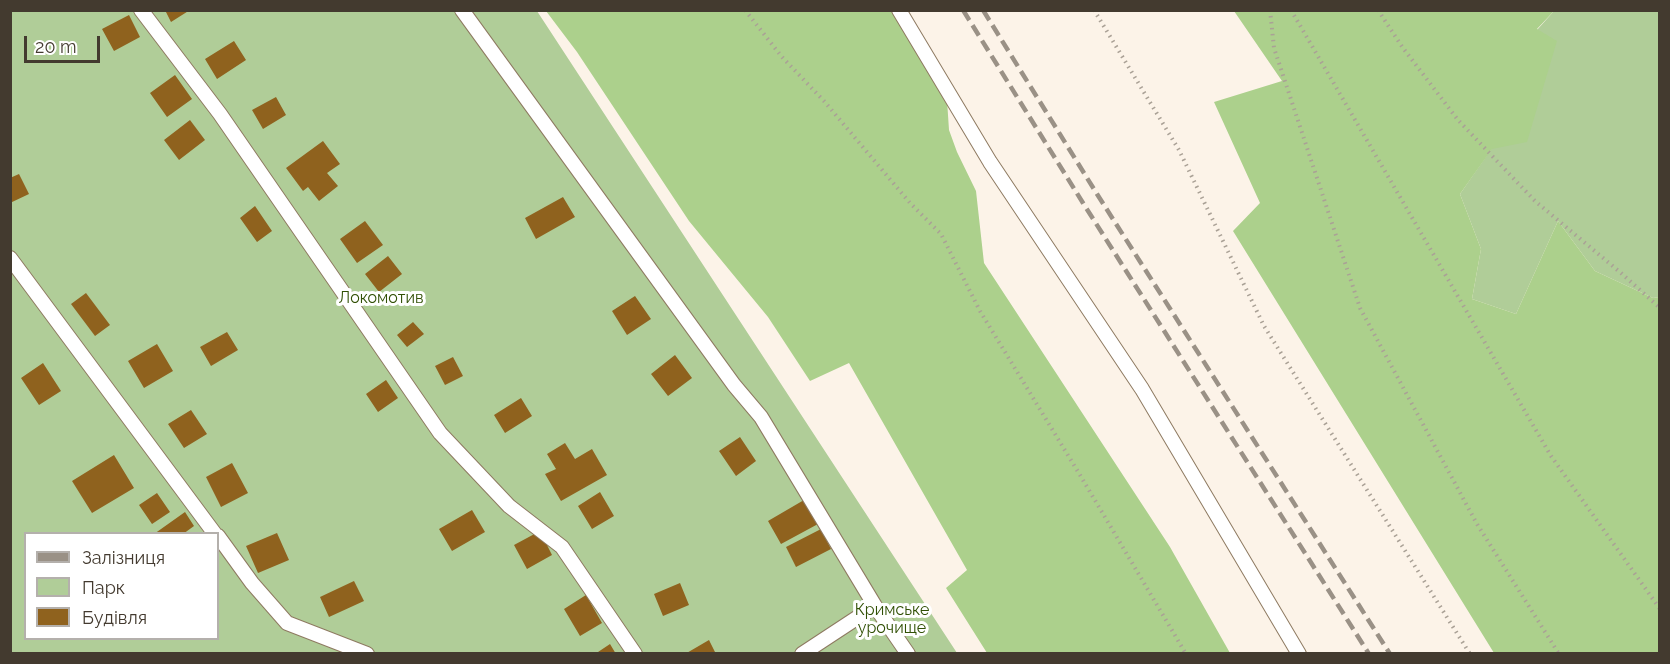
<!DOCTYPE html>
<html>
<head>
<meta charset="utf-8">
<style>
	body { margin:0 }
	#map { position:relative; width:1670px; height:664px; overflow:hidden; background:#fcf3e8; font-family:Raleway,sans-serif }
	canvas { display:block }
	.frame { position:absolute; inset:0; border:12px solid #433a2f; pointer-events:none }
	.legend { position:absolute; left:24px; top:532px; width:195px; height:108px; box-sizing:border-box; background:#fff; border:2px solid #b4b0ac; margin:0; padding:8px 10px; list-style:none; font-size:18px; color:#433a2f }
	.legend li { display:flex; align-items:center; gap:12px; height:30px }
	.legend b { width:30px; border:2px solid #b4b0ac }
	.scale { position:absolute; left:24px; top:36px; width:76px; height:27px; box-sizing:border-box; border:3px solid #433a2f; border-top:0; padding-left:8px; font-size:18px; line-height:21px; white-space:nowrap; color:#433a2f; -webkit-text-stroke:4px #fff; paint-order:stroke }
</style>
</head>
<body>
<div id="map">
<canvas width="1670" height="664"></canvas>
<div class="frame"></div>
<ul class="legend">
<li><b style="height:8px;background:#9a9186"></b>Залізниця</li>
<li><b style="height:16px;background:#b0cd98"></b>Парк</li>
<li><b style="height:16px;background:#8f621e"></b>Будівля</li>
</ul>
<div class="scale">20 m</div>
</div>
<script>
const c = document.querySelector('canvas').getContext('2d');
c.lineJoin = 'round';
function fillPath(path, color) {
  c.fillStyle = color;
  c.fill(path, 'evenodd');
}
function shape(rows) {
  const path = new Path2D();
  for (const r of rows) {
    path.moveTo(r[0], r[1]);
    for (let i = 2; i < r.length; i += 2) path.lineTo(r[i], r[i + 1]);
  }
  return path;
}
function trace(path, color, width, dash) {
  c.strokeStyle = color;
  c.lineWidth = width;
  c.lineCap = dash ? 'butt' : 'round';
  c.setLineDash(dash || []);
  c.stroke(path);
}
function drawText(font, color, halo, rows, align = 'center') {
  c.font = font + ' Raleway,sans-serif';
  c.lineWidth = 6;
  c.setLineDash([]);
  c.textBaseline = 'middle';
  c.strokeStyle = halo;
  c.fillStyle = color;
  for (const [text, x, y, turn = 0] of rows) {
    c.save();
    c.translate(x, y);
    c.rotate((+turn || 0) * Math.PI / 180);
    c.textAlign = isNaN(turn) ? turn : align;
    if (halo) c.strokeText(text, 0, 0);
    c.fillText(text, 0, 0);
    c.restore();
  }
}
fillPath(shape([
	[10,11,537,11,957,653,11,653],
	[26,534,218,534,218,638,26,638],
	[1554,11,1659,11,1659,297,1653,298,1595,271,1558,221,1516,314,1472,299,1481,249,1460,194,1492,148,1537,30]
]), '#b0cd98');
fillPath(shape([
	[546,11,891,11,947,100,949,130,957,152,976,191,984,263,1170,547,1230,653,987,653,946,588,967,570,849,363,810,381,768,317,689,221,577,52],
	[1234,11,1554,11,1537,29,1557,41,1527,142,1492,149,1460,194,1481,249,1472,299,1516,314,1558,221,1595,271,1653,298,1659,297,1659,653,1494,653,1233,231,1260,203,1214,102,1282,81]
]), '#acd08c');
fillPath(shape([
	[165,10,190,10,171,22],
	[129,15,140,37,114,51,102,29],
	[234,41,246,60,217,79,205,59],
	[175,75,192,99,167,117,150,93],
	[276,97,286,115,263,129,252,110],
	[190,120,205,140,179,160,164,140],
	[323,141,340,164,327,173,338,186,319,201,308,187,303,191,286,168],
	[19,174,29,194,10,203,10,178],
	[563,197,575,217,536,239,525,218],
	[255,206,272,231,257,242,240,218],
	[365,221,383,245,357,263,340,239],
	[388,256,402,274,379,292,365,274],
	[86,293,110,325,95,336,71,304],
	[635,296,651,319,627,335,612,311],
	[413,322,424,334,407,347,397,335],
	[227,332,238,350,211,366,200,347],
	[157,344,173,371,144,388,128,361],
	[675,355,692,378,668,396,651,374],
	[453,357,463,376,445,385,435,366],
	[43,363,61,391,39,405,21,378],
	[386,380,398,398,378,412,366,394],
	[521,398,532,416,505,433,494,415],
	[191,410,207,434,184,448,168,424],
	[740,437,756,461,736,476,719,451],
	[565,443,575,459,592,449,607,475,561,501,545,474,556,469,547,454],
	[114,455,134,488,92,513,72,481],
	[232,463,248,493,221,507,206,477],
	[600,492,614,516,592,529,578,506],
	[157,493,170,512,152,524,139,505],
	[804,500,818,524,781,544,768,521],
	[472,510,485,532,452,551,439,529],
	[185,512,194,526,183,534,154,534],
	[821,529,831,549,796,567,786,547],
	[540,531,552,555,527,569,514,545],
	[277,533,289,560,258,573,246,546],
	[354,581,364,601,329,617,320,597],
	[680,583,689,605,663,616,654,594],
	[586,595,602,623,580,636,564,609],
	[709,640,716,654,685,654],
	[610,644,616,654,595,654]
]), '#8f621e');
const service = shape([
	[141,10,220,114,440,433,509,506,562,547,635,654],
	[462,10,734,385,761,417,875,606,908,654],
	[899,10,990,162,1142,389,1299,654],
	[10,258,215,534],
	[218,536,252,583,287,623,367,654],
	[802,654,875,606]
]);
trace(service, '#8e7a61', 16);
trace(shape([
	[745,10,782,57,824,101,910,203,941,234,980,311,1080,475,1186,654],
	[1094,10,1179,150,1264,326,1470,654],
	[1270,10,1274,48,1360,308,1477,524,1559,654],
	[1291,10,1551,456,1660,609],
	[1378,10,1403,48,1458,120,1535,201,1621,273,1660,308]
]), '#aaa196', 4, [1.5, 4.5]);
trace(service, '#fff', 14);
trace(shape([
	[963,10,1083,203,1369,654],
	[983,10,1097,194,1390,654]
]), '#9a9186', 4.5, [12, 6]);
drawText('16px', '#315005', '#fff', [
	["Локомотив",381,298],
	["Кримське",892,610],
	["урочище",892,628]
]);
</script>
</body>
</html>
